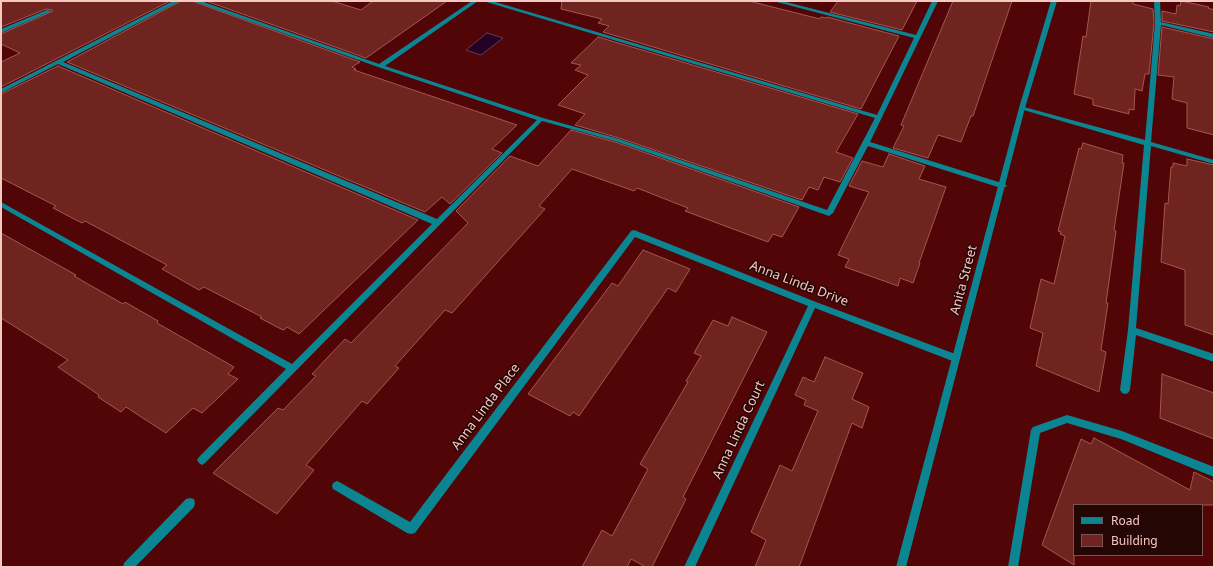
<!DOCTYPE html>
<html>
<head>
<meta charset="utf-8">
<style>
	body { margin:0 }
	#map { position:relative; width:1215px; height:568px; overflow:hidden; background:#510507; font-family:"Noto Sans",sans-serif }
	canvas { display:block }
	.frame { position:absolute; inset:0; border:2px solid #f6c8c2; pointer-events:none }
	.legend { position:absolute; left:1073px; top:504px; width:130px; height:52px; box-sizing:border-box; background:#240605; border:1px solid #785451; margin:0; padding:5px 7px; list-style:none; font-size:12px; color:#f6c8c2 }
	.legend li { display:flex; align-items:center; gap:8px; height:20px }
	.legend b { width:20px; border:1px solid #785451 }
</style>
</head>
<body>
<div id="map">
<canvas width="1215" height="568"></canvas>
<div class="frame"></div>
<ul class="legend">
<li><b style="height:5px;background:#0c8592"></b>Road</li>
<li><b style="height:11px;background:#6f2420"></b>Building</li>
</ul>
</div>
<script>
const c = document.querySelector('canvas').getContext('2d');
c.lineJoin = 'round';
function fillPath(path, color) {
  c.fillStyle = color;
  c.fill(path, 'evenodd');
}
function shape(rows) {
  const path = new Path2D();
  for (const r of rows) {
    path.moveTo(r[0], r[1]);
    for (let i = 2; i < r.length; i += 2) path.lineTo(r[i], r[i + 1]);
  }
  return path;
}
function trace(path, color, width, dash) {
  c.strokeStyle = color;
  c.lineWidth = width;
  c.lineCap = dash ? 'butt' : 'round';
  c.setLineDash(dash || []);
  c.stroke(path);
}
function drawText(font, color, halo, rows, align = 'center') {
  c.font = font + ' "Noto Sans",sans-serif';
  c.lineWidth = 3;
  c.setLineDash([]);
  c.textBaseline = 'middle';
  c.strokeStyle = halo;
  c.fillStyle = color;
  for (const [text, x, y, turn = 0] of rows) {
    c.save();
    c.translate(x, y);
    c.rotate((+turn || 0) * Math.PI / 180);
    c.textAlign = isNaN(turn) ? turn : align;
    if (halo) c.strokeText(text, 0, 0);
    c.fillText(text, 0, 0);
    c.restore();
  }
}
const water = shape([
	[487,33,503,38,481,55,466,50,487,33]
]);
fillPath(water, '#230025');
trace(water, '#623c54', 1);
const building = shape([
	[1,1,170,1,1,87,1,62,20,53,1,44,1,34,53,11,52,10,46,9,1,27,1,1],
	[181,1,192,1,360,62,352,67,356,69,354,70,517,125,492,149,502,153,450,204,442,197,425,212,67,62,181,1],
	[206,1,332,1,361,10,373,1,447,1,366,58,206,1],
	[562,1,749,1,820,19,821,17,826,18,827,17,899,36,861,109,603,32,609,26,598,23,602,19,561,9,562,1],
	[838,1,917,1,902,30,830,12,838,1],
	[953,1,1012,1,973,116,971,116,961,142,938,135,928,158,893,148,904,126,901,125,953,1],
	[1091,1,1133,1,1133,4,1153,9,1154,23,1149,74,1145,74,1142,91,1135,89,1134,110,1129,109,1129,114,1093,105,1093,99,1074,94,1083,36,1086,37,1091,1],
	[1181,1,1209,7,1208,8,1214,10,1214,32,1162,21,1162,11,1176,14,1177,5,1180,6,1181,1],
	[1162,27,1214,39,1214,135,1187,128,1187,103,1172,99,1174,77,1158,75,1162,27],
	[598,37,858,114,836,152,853,158,840,182,824,177,818,190,809,187,802,200,619,138,575,125,585,114,558,105,588,75,575,70,581,65,571,63,598,37],
	[58,66,418,220,299,334,287,327,284,330,281,329,260,318,262,317,204,287,199,290,162,269,167,265,85,221,82,223,53,208,56,206,1,178,1,94,58,66],
	[571,130,615,142,799,207,782,237,773,234,768,242,685,211,688,208,637,188,634,191,572,169,539,206,545,209,511,247,452,313,445,310,395,366,399,368,367,404,362,401,306,465,314,470,277,514,213,473,278,408,283,410,316,376,312,374,345,339,351,343,468,223,456,211,510,156,538,166,571,130],
	[1083,143,1123,155,1122,163,1124,163,1114,230,1116,231,1106,303,1108,303,1101,350,1106,352,1099,392,1036,366,1043,333,1030,328,1041,279,1054,284,1065,236,1060,234,1061,232,1058,231,1079,148,1081,149,1083,143],
	[889,154,925,166,919,179,946,187,919,263,920,263,913,283,900,278,898,286,845,267,849,259,838,255,869,192,849,186,862,161,883,167,889,154],
	[1187,159,1214,165,1214,335,1185,325,1185,270,1161,262,1165,203,1168,204,1171,167,1173,167,1173,163,1187,166,1187,159],
	[1,233,76,275,74,276,123,304,125,302,158,321,157,323,234,367,228,374,238,379,202,413,193,408,166,433,126,407,121,412,98,397,99,395,58,367,68,360,1,318,1,233],
	[643,250,690,269,676,292,668,288,579,416,573,412,570,416,528,394,612,283,618,286,643,250],
	[732,317,767,332,683,497,686,499,652,567,646,567,631,559,627,567,582,567,602,530,612,536,648,469,640,464,688,382,686,381,701,356,694,353,713,320,728,326,732,317],
	[825,357,863,373,852,399,869,407,862,428,852,423,799,567,755,567,766,540,751,532,780,465,792,471,818,411,804,405,806,400,795,395,803,377,814,382,825,357],
	[1162,374,1214,393,1214,439,1160,418,1162,374],
	[1094,438,1190,490,1194,472,1214,482,1214,505,1074,505,1074,565,1042,545,1081,439,1091,444,1094,438]
]);
fillPath(building, '#6f2420');
trace(building, '#a6564f', 1);
fillPath(shape([
	[173,1,180,1,63,62,437,219,537,120,378,67,193,1,201,1,379,64,472,1,478,1,385,66,543,118,619,139,827,210,875,118,483,1,492,1,877,115,914,38,773,1,782,1,916,35,932,1,938,1,870,142,1005,184,1007,186,1003,188,1001,188,868,146,833,213,829,216,615,141,542,121,205,463,202,465,199,463,197,460,199,457,286,369,1,207,1,202,292,364,432,224,58,64,1,93,1,89,173,1],
	[1154,1,1160,1,1161,22,1214,34,1214,38,1161,25,1151,142,1214,160,1214,164,1151,146,1136,328,1214,354,1214,362,1136,335,1130,390,1128,393,1125,394,1122,393,1120,390,1128,330,1144,145,1020,109,1019,108,1022,106,1024,107,1145,140,1155,23,1154,1],
	[47,10,52,11,1,33,1,29,47,10],
	[1067,415,1122,431,1214,467,1214,477,1121,439,1067,423,1040,433,1018,567,1008,567,1031,430,1033,427,1067,415],
	[190,498,194,499,195,503,194,507,135,567,123,567,124,563,186,499,190,498]
]), '#0c8592');
fillPath(shape([
	[634,230,816,302,958,355,959,358,958,361,955,362,815,308,695,567,684,567,808,306,635,237,415,533,411,534,407,533,333,489,332,486,333,483,337,481,341,483,410,522,631,231,634,230]
]), '#0c8592');
fillPath(shape([
	[1051,1,1057,1,1025,108,906,567,896,567,1019,108,1051,1]
]), '#0c8592');
drawText('13px', '#f6c8c2', '#240605', [
	["Anita Street",964,280,-75],
	["Anna Linda Drive",799,284,21],
	["Anna Linda Place",486,407,-53],
	["Anna Linda Court",739,430,-65]
]);
</script>
</body>
</html>
